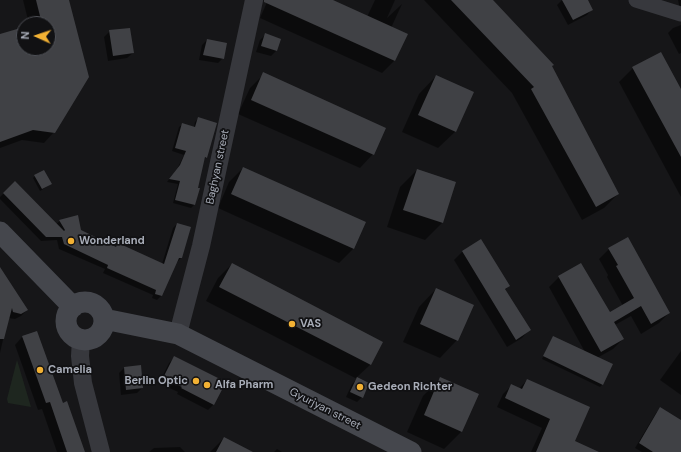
<!DOCTYPE html>
<html>
<head>
<meta charset="utf-8">
<style>
	body { margin:0 }
	#map { position:relative; width:681px; height:452px; overflow:hidden; background:#161618; font-family:"DM Sans",sans-serif }
	canvas { display:block }
	.north { position:absolute; left:16px; top:16px; width:40px; height:40px; box-sizing:border-box; background:#111113; border:1px solid #4d4f55; border-radius:50%; rotate:273deg; font-size:11px; font-weight:700; line-height:16px; text-align:center; color:#a8adb8 }
	.north::after { content:''; display:block; margin:auto; width:14px; height:18px; background:#f2b134; clip-path:polygon(50% 0,100% 100%,50% 72%,0 100%) }
</style>
</head>
<body>
<div id="map">
<canvas width="681" height="452"></canvas>
<div class="north">N</div>
</div>
<script>
const c = document.querySelector('canvas').getContext('2d');
c.lineJoin = 'round';
function fillPath(path, color) {
  c.fillStyle = color;
  c.fill(path, 'evenodd');
}
function shape(rows) {
  const path = new Path2D();
  for (const r of rows) {
    if (r.length === 3) {
      path.moveTo(r[0] + r[2], r[1]);
      path.arc(r[0], r[1], r[2], 0, 2 * Math.PI);
      continue;
    }
    path.moveTo(r[0], r[1]);
    for (let i = 2; i < r.length; i += 2) path.lineTo(r[i], r[i + 1]);
  }
  return path;
}
function trace(path, color, width, dash) {
  c.strokeStyle = color;
  c.lineWidth = width;
  c.lineCap = dash ? 'butt' : 'round';
  c.setLineDash(dash || []);
  c.stroke(path);
}
function drawText(font, color, halo, rows, align = 'center') {
  c.font = font + ' "DM Sans",sans-serif';
  c.lineWidth = 3.5;
  c.setLineDash([]);
  c.textBaseline = 'middle';
  c.strokeStyle = halo;
  c.fillStyle = color;
  for (const [text, x, y, turn = 0] of rows) {
    c.save();
    c.translate(x, y);
    c.rotate((+turn || 0) * Math.PI / 180);
    c.textAlign = isNaN(turn) ? turn : align;
    if (halo) c.strokeText(text, 0, 0);
    c.fillText(text, 0, 0);
    c.restore();
  }
}
fillPath(shape([
	[17,360,31,407,8,403,7,399]
]), '#1e261f');
fillPath(shape([
	[23,0,68,0,54,132,44,143,22,140,0,148,0,39,24,28,24,48,48,48,48,24,29,24],
	[268,0,330,0,367,17,375,0,395,0,387,18,402,4,391,28,395,60,382,73,260,18],
	[424,0,492,0,551,66,618,194,604,208,582,220,512,93],
	[562,0,587,0,592,9,587,15,568,25,557,5],
	[678,0,681,0,681,14],
	[681,25,681,53,679,54,668,33,673,28],
	[110,31,133,53,127,58,108,61,104,37],
	[265,35,280,39,276,51,271,56,256,52,260,40],
	[207,40,223,58,218,63,199,60,202,45],
	[633,68,681,91,681,197,619,82],
	[264,74,373,154,360,168,238,114,250,88],
	[436,76,456,131,438,148,402,132,419,94],
	[199,118,206,157,203,161,194,205,191,208,173,203,178,184,167,182,177,169,184,155,172,151,179,127,183,124,194,127,195,122],
	[243,168,365,223,353,249,339,263,218,208,229,182],
	[417,170,442,223,425,240,387,227,400,187],
	[35,176,51,184,40,191,33,178],
	[15,182,56,224,60,221,115,248,118,244,162,264,173,228,177,224,181,258,176,263,161,296,157,300,152,298,153,295,103,273,105,269,59,249,57,240,41,241,0,199,0,197],
	[481,240,509,286,505,290,529,330,522,338,507,347,454,260,462,252],
	[609,249,669,313,659,323,641,334,631,316,615,325,623,339,613,349,597,358,602,385,600,387,542,359,553,337,585,352,549,287,559,277,609,313,623,306,607,277,608,275,599,259],
	[232,264,381,342,370,365,356,378,368,384,362,397,357,402,346,397,352,384,357,379,206,301,218,278],
	[0,269,27,310,21,316,15,319,8,318,0,353],
	[436,289,457,340,440,358,403,342,419,307],
	[22,337,62,404,84,452,57,452,42,409,38,410,15,345],
	[681,351,681,395,660,380],
	[174,358,214,404,208,410,177,394,178,392,159,383,169,363],
	[124,368,142,388,137,393,121,395,119,373],
	[441,378,461,432,444,449,407,432,423,396],
	[527,380,573,442,580,452,531,452,542,428,497,407,503,394,512,385,519,389],
	[660,409,681,421,681,452,642,452,635,448,656,413],
	[224,438,251,452,210,452],
	[180,447,185,452,149,452,154,448],
	[277,449,282,452,274,452]
]), '#0007');
fillPath(shape([
	[36,0,69,0,89,77,55,133,33,130,0,142,0,34,24,27,24,48,48,48,48,24,42,24],
	[264,0,333,0,408,34,395,61,264,2],
	[451,0,493,0,554,65,552,66,619,194,596,207,531,89,534,87],
	[562,0,588,0,593,10,573,20],
	[130,28,134,53,113,56,109,30],
	[265,33,281,39,277,51,261,46],
	[207,39,227,43,224,59,203,55],
	[661,52,681,89,681,157,632,67],
	[263,72,386,128,374,155,251,100],
	[436,75,474,92,456,132,418,115],
	[198,117,217,123,207,158,205,157,198,188,200,188,195,205,175,200,180,181,169,179,180,165,186,151,175,148,182,123,195,127],
	[243,167,366,222,354,249,231,194],
	[417,169,456,182,443,223,403,210],
	[44,170,52,184,42,189,34,175],
	[15,181,64,231,65,230,59,220,78,215,81,230,116,247,118,243,164,264,177,223,191,227,182,258,179,258,162,296,155,294,156,290,107,268,108,265,64,244,62,237,46,237,3,193],
	[628,237,670,313,651,324,641,306,614,322,624,339,601,352,558,276,581,263,610,312,634,298,616,266,618,265,608,248],
	[481,239,510,286,505,289,531,330,516,340,462,251],
	[232,263,383,342,371,365,219,287],
	[0,267,28,310,21,314,13,312,12,308,4,339,0,339],
	[436,288,474,305,458,341,420,324],
	[37,331,63,403,67,401,85,452,67,452,50,402,46,403,22,336],
	[553,336,613,364,603,385,543,356],
	[174,356,226,382,214,405,181,388,182,387,163,378],
	[141,365,143,388,126,390,124,367],
	[357,377,369,383,363,398,350,392],
	[440,377,479,394,462,432,424,415],
	[527,379,590,407,575,441,599,452,536,452,550,419,505,398,511,384,522,389],
	[660,407,681,420,681,452,653,452,639,443],
	[224,437,253,452,216,452]
]), '#404145');
trace(shape([
	[636,0,681,14]
]), '#37383d', 15);
trace(shape([
	[178,334,201,246,254,0],
	[81,339,80,356,83,383,101,452]
]), '#37383d', 18);
trace(shape([
	[0,232,73,307],
	[85,321,19],
	[104,319,178,334,411,452]
]), '#45474d', 21);
for (const [x, y, r, color] of [
	[71,241,4,"#f2b134"],
	[292,324,4,"#f2b134"],
	[40,370,4,"#f2b134"],
	[196,381,4,"#f2b134"],
	[207,385,4,"#f2b134"],
	[360,387,4,"#f2b134"]
]) {
  const dot = new Path2D();
  dot.arc(x, y, r, 0, 2 * Math.PI);
  c.fillStyle = color;
  c.fill(dot);
  trace(dot, '#111113', 1.5);
}
drawText('11px', '#a8adb8', '#111113', [
	["Baghyan street",218,167,-78],
	["Gyurjyan street",325,409,27]
]);
drawText('bold 11px', '#a8adb8', '#111113', [
	["Wonderland",79,241],
	["VAS",300,324],
	["Camelia",48,370],
	["Berlin Optic",188,381,"right"],
	["Alfa Pharm",215,385],
	["Gedeon Richter",368,387]
], 'left');
</script>
</body>
</html>
